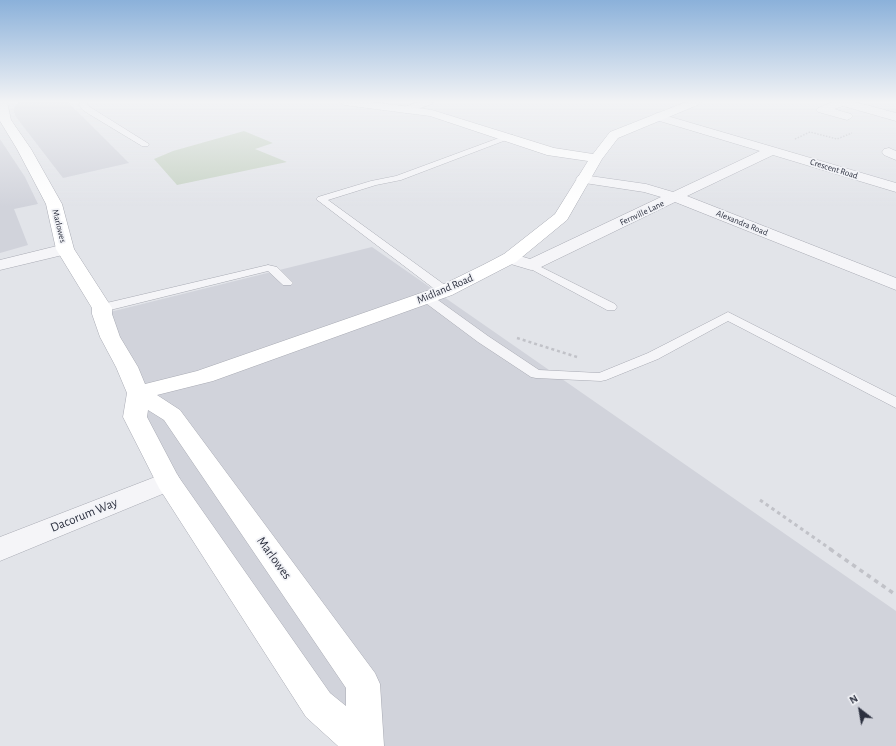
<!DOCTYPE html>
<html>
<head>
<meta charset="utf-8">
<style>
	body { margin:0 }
	#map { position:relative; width:896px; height:746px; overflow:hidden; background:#e2e4e9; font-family:"Alegreya Sans",sans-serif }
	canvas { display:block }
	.north { position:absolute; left:840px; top:690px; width:40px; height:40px; -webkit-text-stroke:3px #f2f3f7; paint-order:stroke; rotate:329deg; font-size:11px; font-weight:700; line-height:16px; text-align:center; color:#2c303f }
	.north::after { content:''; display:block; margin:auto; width:14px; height:18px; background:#2c303f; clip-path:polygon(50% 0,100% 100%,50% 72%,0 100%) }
</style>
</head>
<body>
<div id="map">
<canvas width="896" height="746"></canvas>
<div class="north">N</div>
</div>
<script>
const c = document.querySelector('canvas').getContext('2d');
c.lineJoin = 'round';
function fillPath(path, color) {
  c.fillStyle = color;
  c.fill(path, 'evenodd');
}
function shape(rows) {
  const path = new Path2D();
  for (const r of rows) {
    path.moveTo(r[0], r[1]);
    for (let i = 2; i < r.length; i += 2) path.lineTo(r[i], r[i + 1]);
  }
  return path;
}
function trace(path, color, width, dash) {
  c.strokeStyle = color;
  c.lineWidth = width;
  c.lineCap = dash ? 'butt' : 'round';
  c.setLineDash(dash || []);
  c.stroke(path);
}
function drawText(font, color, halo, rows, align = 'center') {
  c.font = font + ' "Alegreya Sans",sans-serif';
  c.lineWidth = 3.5;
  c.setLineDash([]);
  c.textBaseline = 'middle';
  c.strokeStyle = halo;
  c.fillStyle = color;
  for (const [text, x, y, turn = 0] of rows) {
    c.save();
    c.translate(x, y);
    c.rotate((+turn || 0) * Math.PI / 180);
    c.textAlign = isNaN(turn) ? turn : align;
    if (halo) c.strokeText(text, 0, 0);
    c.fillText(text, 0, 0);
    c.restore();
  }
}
fillPath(shape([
	[18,102,68,102,129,163,63,178,16,117,13,110],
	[0,139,25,177,38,204,14,209,28,245,0,253],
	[372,247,896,611,896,746,366,746,180,502,102,314]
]), '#d1d3db');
fillPath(shape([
	[244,131,273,143,255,149,287,162,177,185,154,159,173,151]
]), '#c6d2c4');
const lane = shape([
	[80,102,87,102,87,105,90,107,149,144,148,146,142,146,84,111,79,105,80,102],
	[507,135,513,135,514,137,401,180,376,185,328,200,449,288,451,291,449,294,441,294,316,199,318,197,371,181,396,176,507,135],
	[531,262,615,304,617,307,615,310,607,310,527,267,525,265,527,263,531,262],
	[268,265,277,267,293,283,291,285,283,285,268,271,102,312,98,311,96,308,98,305,268,265],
	[427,294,431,295,488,336,539,370,599,373,648,353,728,312,896,397,896,408,728,321,658,359,606,380,601,381,536,378,531,377,478,342,423,301,421,298,423,295,427,294]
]);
const street = shape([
	[417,102,433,102,432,104,406,113,402,112,400,110,402,108,417,102],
	[832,102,855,102,896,113,896,121,843,106,834,109,851,114,853,116,851,118,847,120,822,113,818,112,816,110,818,108,832,102],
	[657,113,896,183,896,192,773,155,687,196,896,278,896,290,675,202,537,269,531,270,504,262,501,258,504,254,510,253,530,259,661,197,644,192,578,182,576,179,578,176,583,175,646,184,673,192,760,151,653,119,651,117,653,115,657,113],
	[889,148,896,151,896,160,884,155,882,152,884,149,889,148],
	[65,244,71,245,74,249,71,253,0,270,0,260,65,244],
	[168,472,177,474,181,481,177,488,0,561,0,537,168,472]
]);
const secondary = shape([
	[0,102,7,102,11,120,31,149,62,204,74,249,112,308,112,314,120,337,138,367,145,384,197,371,438,287,483,265,504,254,555,214,588,161,547,155,430,116,344,105,339,102,373,102,432,110,554,148,593,154,610,132,686,102,701,102,700,104,618,138,602,159,567,220,516,262,452,295,213,381,157,395,180,410,375,673,380,684,384,746,338,746,306,717,159,488,123,417,127,393,116,367,100,337,92,314,92,308,56,249,46,204,17,149,0,121,0,102],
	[148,410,164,420,346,688,346,706,330,693,178,476,147,417,148,410]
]);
trace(lane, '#a8aab3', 1);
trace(street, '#a8aab3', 1);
trace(secondary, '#a8aab3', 1);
trace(shape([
	[795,139,810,132,837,139,852,133]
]), '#c1c2c8', 1.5, [1.5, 1.5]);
trace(shape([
	[517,338,577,357]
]), '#c1c2c8', 2.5, [3, 3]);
trace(shape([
	[760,500,832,550]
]), '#c1c2c8', 3, [3.5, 3.5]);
trace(shape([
	[830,549,896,595]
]), '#c1c2c8', 3.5, [4.5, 4.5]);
fillPath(lane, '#f5f5f8');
fillPath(street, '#f5f5f8');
fillPath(secondary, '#fff');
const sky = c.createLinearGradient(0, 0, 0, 207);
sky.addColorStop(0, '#8bb1da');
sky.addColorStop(0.49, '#f2f3f5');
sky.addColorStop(1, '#f2f3f500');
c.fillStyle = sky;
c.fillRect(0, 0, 896, 207);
drawText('9px', '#2c303f', '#f2f3f7', [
	["Crescent Road",834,169,17],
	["Fernville Lane",642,213,-25],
	["Alexandra Road",742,223,22],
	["Marlowes",59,226,76]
]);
drawText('11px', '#2c303f', '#f2f3f7', [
	["Midland Road",445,289,-23]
]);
drawText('13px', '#2c303f', '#f2f3f7', [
	["Dacorum Way",84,515,-22],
	["Marlowes",274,558,54]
]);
</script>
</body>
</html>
